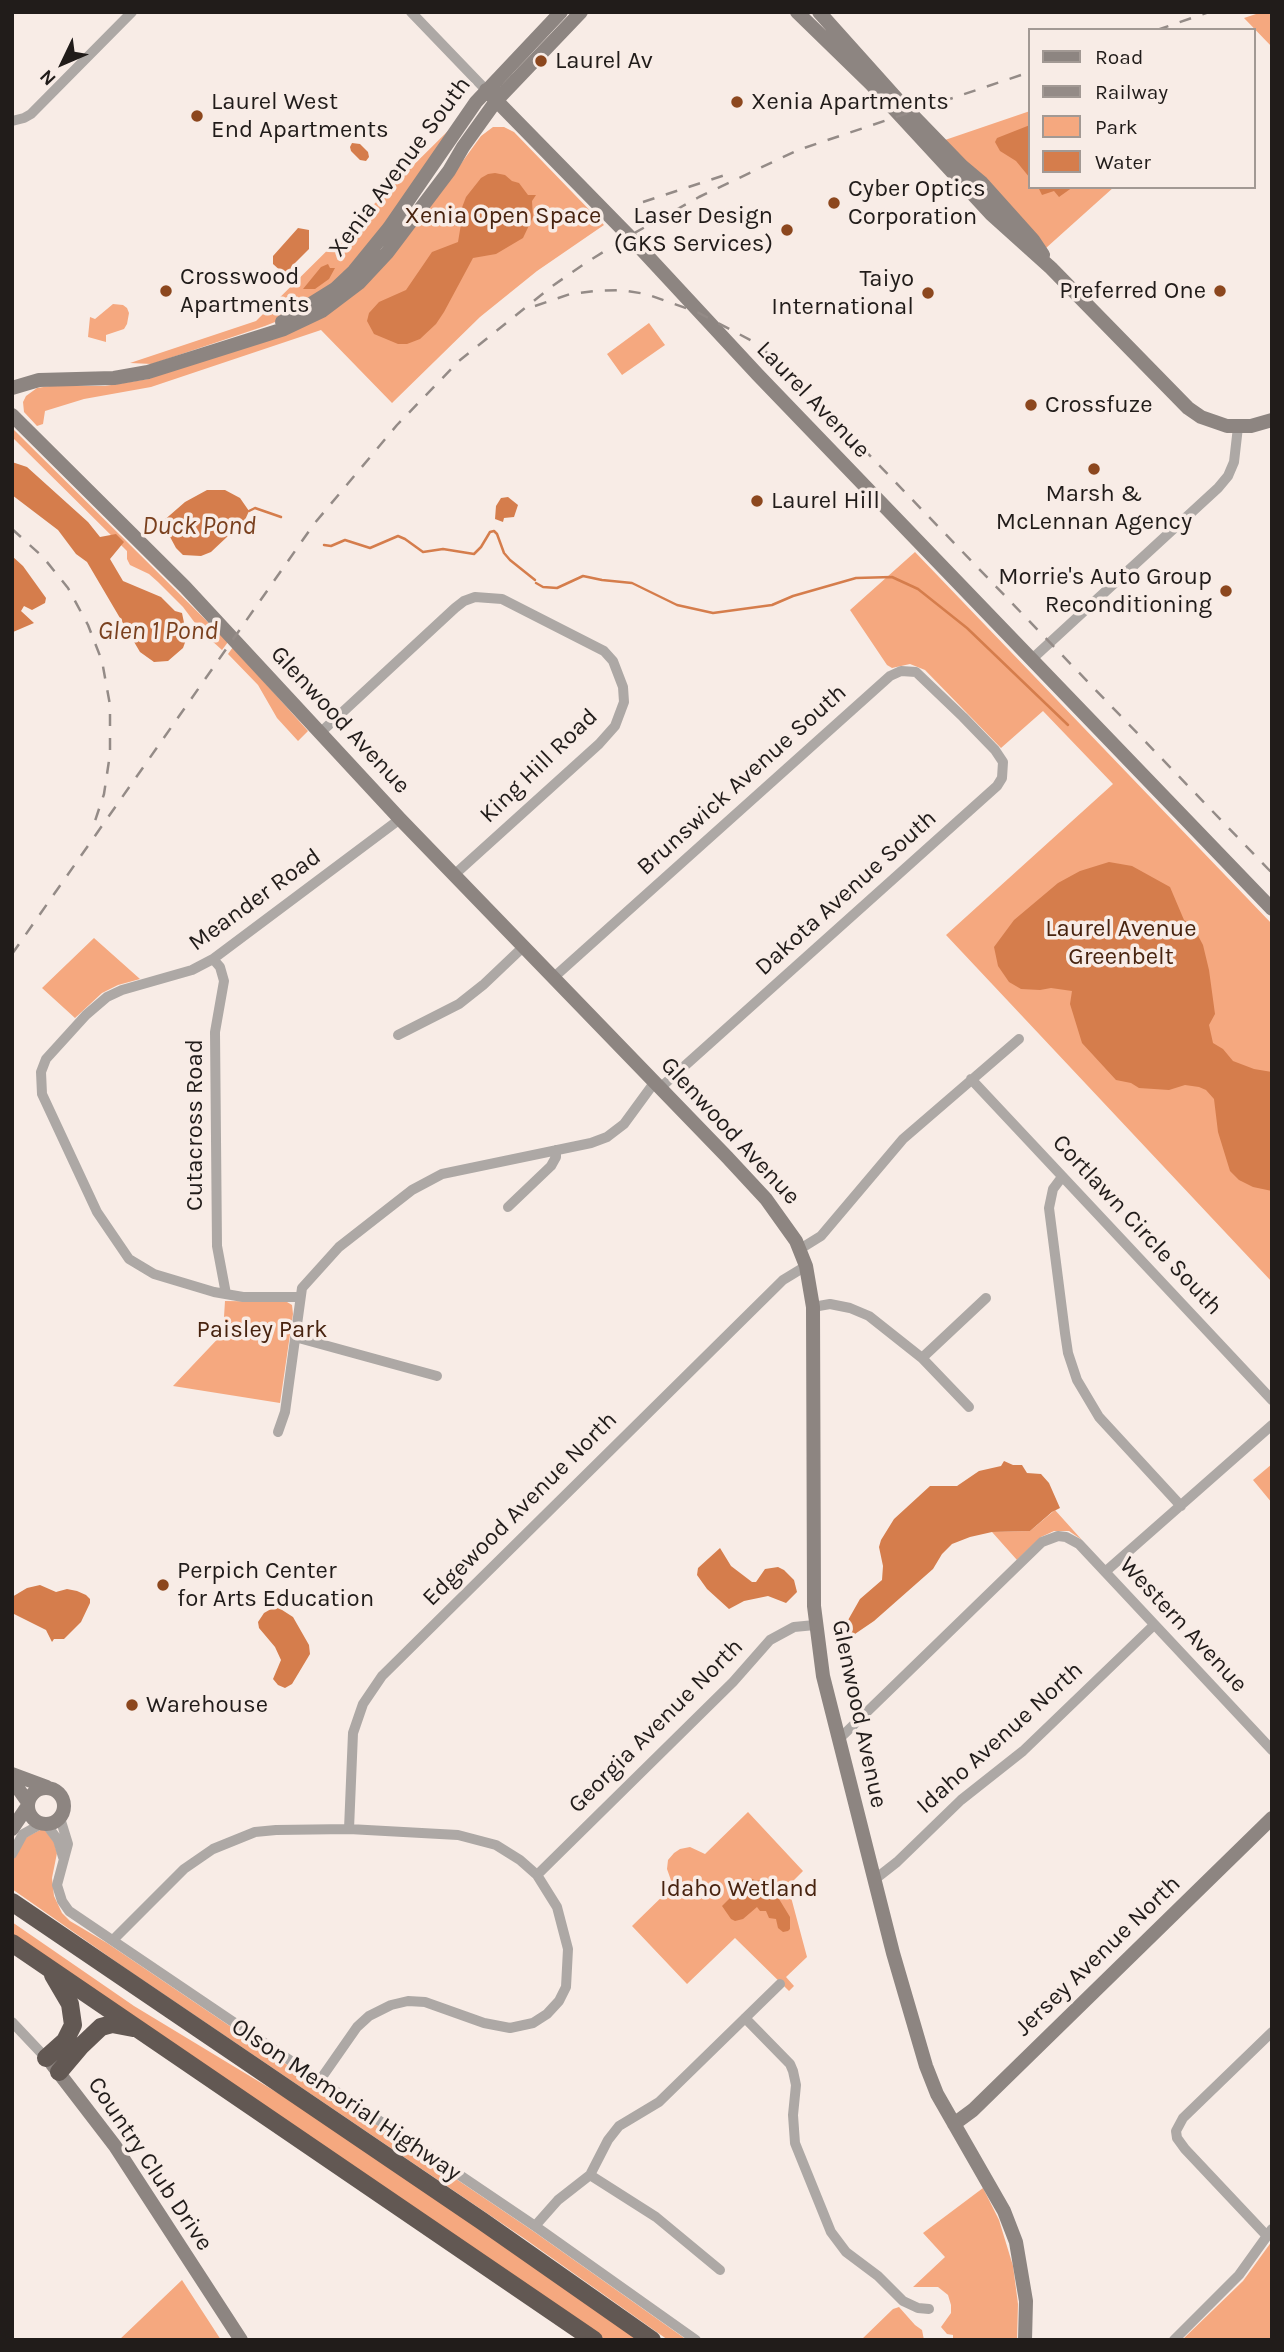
<!DOCTYPE html>
<html>
<head>
<meta charset="utf-8">
<style>
	body { margin:0 }
	#map { position:relative; width:1284px; height:2352px; overflow:hidden; background:#f8ece6; font-family:Karla,sans-serif }
	canvas { display:block }
	.frame { position:absolute; inset:0; border:14px solid #211c1a; pointer-events:none }
	.legend { position:absolute; left:1028px; top:28px; width:228px; height:161px; box-sizing:border-box; background:#f8ece6; border:2px solid #a29994; margin:0; padding:9px 12px; list-style:none; font-size:21px; color:#211c1a }
	.legend li { display:flex; align-items:center; gap:14px; height:35px }
	.legend b { width:35px; border:2px solid #a29994 }
	.north { position:absolute; left:28px; top:28px; width:70px; height:70px; -webkit-text-stroke:5px #f8ece6; paint-order:stroke; rotate:226deg; font-size:19px; font-weight:700; line-height:28px; text-align:center; color:#211c1a }
	.north::after { content:''; display:block; margin:auto; width:24px; height:32px; background:#211c1a; clip-path:polygon(50% 0,100% 100%,50% 72%,0 100%) }
</style>
</head>
<body>
<div id="map">
<canvas width="1284" height="2352"></canvas>
<div class="frame"></div>
<ul class="legend">
<li><b style="height:9px;background:#8d8581"></b>Road</li>
<li><b style="height:9px;background:#948b87"></b>Railway</li>
<li><b style="height:19px;background:#f5a87f"></b>Park</li>
<li><b style="height:19px;background:#d57d4c"></b>Water</li>
</ul>
<div class="north">N</div>
</div>
<script>
const c = document.querySelector('canvas').getContext('2d');
c.lineJoin = 'round';
function fillPath(path, color) {
  c.fillStyle = color;
  c.fill(path, 'evenodd');
}
function shape(rows) {
  const path = new Path2D();
  for (const r of rows) {
    if (r.length === 3) {
      path.moveTo(r[0] + r[2], r[1]);
      path.arc(r[0], r[1], r[2], 0, 2 * Math.PI);
      continue;
    }
    path.moveTo(r[0], r[1]);
    for (let i = 2; i < r.length; i += 2) path.lineTo(r[i], r[i + 1]);
  }
  return path;
}
function trace(path, color, width, dash) {
  c.strokeStyle = color;
  c.lineWidth = width;
  c.lineCap = dash ? 'butt' : 'round';
  c.setLineDash(dash || []);
  c.stroke(path);
}
function drawText(font, color, halo, rows, align = 'center') {
  c.font = font + ' Karla,sans-serif';
  c.lineWidth = 7;
  c.setLineDash([]);
  c.textBaseline = 'middle';
  c.strokeStyle = halo;
  c.fillStyle = color;
  for (const [text, x, y, turn = 0] of rows) {
    c.save();
    c.translate(x, y);
    c.rotate((+turn || 0) * Math.PI / 180);
    c.textAlign = isNaN(turn) ? turn : align;
    if (halo) c.strokeText(text, 0, 0);
    c.fillText(text, 0, 0);
    c.restore();
  }
}
fillPath(shape([
	[1262,12,1272,12,1272,47,1244,18],
	[1030,111,1030,187,1114,187,1046,248,945,140],
	[460,119,377,239,344,276,280,320,265,326,152,364,130,363,256,321],
	[493,127,504,127,514,132,604,225,537,271,480,317,392,403,321,330,151,387,84,399,45,411,43,424,37,426,24,412,23,402,26,396,37,388,50,386,105,386,148,379,320,316,460,165,481,136],
	[113,304,123,305,127,308,129,313,127,324,124,329,106,335,106,342,88,337,90,317,95,319],
	[649,323,665,345,622,375,607,354],
	[12,428,228,642,222,650,201,631,183,607,158,582,149,574,130,565,127,559,127,551,12,437],
	[915,552,1272,924,1272,1282,946,935,1113,784,1043,711,1001,748,925,670,910,664,892,668,887,665,850,610],
	[233,647,308,731,298,741,277,718,258,685,228,654],
	[94,938,140,979,118,985,102,993,75,1018,42,988],
	[225,1301,287,1302,292,1305,293,1314,280,1403,173,1386,227,1329,224,1317],
	[1272,1464,1272,1503,1253,1480],
	[1055,1510,1082,1540,1069,1531,1054,1531,1041,1537,1017,1560,992,1532,1030,1531],
	[748,1812,803,1871,788,1886,807,1957,786,1977,794,1986,789,1991,735,1938,687,1984,632,1926,673,1886,667,1869,668,1860,674,1853,680,1849,690,1847,705,1854],
	[40,1830,45,1830,54,1842,57,1853,52,1878,54,1896,62,1913,70,1921,107,1943,533,2231,687,2340,668,2340,525,2239,125,1968,12,1889,12,1862,25,1838],
	[12,1922,134,2006,296,2104,365,2150,640,2340,606,2340,12,1935],
	[983,2188,999,2220,1013,2266,1018,2304,1017,2340,953,2340,953,2335,947,2334,941,2327,951,2313,951,2305,948,2295,938,2287,913,2287,945,2257,923,2233],
	[1272,2241,1272,2340,1182,2340,1243,2281],
	[182,2280,221,2340,119,2340],
	[899,2307,915,2325,922,2330,924,2340,861,2340,893,2309]
]), '#f5a87f');
fillPath(shape([
	[1030,125,1030,178,1016,161,1000,151,995,142,997,138],
	[352,143,360,144,368,152,369,157,366,161,360,160,351,151,350,147],
	[495,173,505,175,512,181,519,183,528,195,536,195,532,201,533,217,523,238,496,254,473,258,444,312,436,324,420,339,407,344,398,344,374,334,367,321,369,313,379,302,406,290,432,252,458,242,461,224,458,218,466,197,481,178,488,174],
	[1038,187,1073,187,1059,197,1054,191,1042,195],
	[298,228,309,230,309,249,291,267,289,274,283,273,273,264,273,256],
	[328,264,330,268,335,268,329,279,315,289,303,289,321,267],
	[12,462,27,467,88,522,100,537,116,534,124,542,110,559,123,581,161,597,175,611,182,613,187,637,183,648,168,661,154,662,140,652,87,562,76,554,58,530,12,495],
	[207,490,225,490,240,498,249,511,245,520,211,552,201,556,183,555,176,548,162,522,185,502],
	[508,497,518,505,514,517,504,518,503,522,495,519,496,506,501,498],
	[12,556,23,566,46,598,45,603,32,610,24,606,21,611,34,623,13,632],
	[1109,862,1132,866,1170,887,1184,920,1194,928,1203,945,1209,970,1215,1014,1209,1025,1213,1043,1223,1049,1233,1061,1254,1069,1272,1072,1272,1191,1253,1187,1239,1180,1230,1171,1218,1132,1214,1099,1206,1090,1199,1087,1185,1085,1169,1090,1139,1088,1131,1083,1116,1080,1082,1043,1070,1004,1072,991,1051,988,1040,990,1021,989,1009,982,998,966,994,947,1014,920,1058,883,1080,871],
	[1004,1461,1013,1465,1022,1465,1027,1473,1041,1474,1049,1483,1060,1508,1052,1512,1030,1531,992,1532,970,1537,952,1544,942,1554,933,1569,874,1621,852,1636,839,1636,860,1599,882,1580,883,1566,879,1547,881,1540,894,1519,930,1486,957,1486,979,1471,1001,1466],
	[720,1548,731,1566,752,1582,756,1582,765,1569,778,1567,784,1570,794,1580,797,1592,786,1603,768,1596,744,1601,729,1609,707,1589,697,1575,698,1568],
	[40,1585,56,1592,67,1589,77,1591,86,1595,90,1599,90,1603,81,1622,64,1639,54,1639,52,1642,46,1630,12,1613,12,1597,27,1588],
	[279,1608,293,1617,309,1645,310,1654,292,1684,285,1688,278,1685,273,1679,281,1660,275,1647,259,1628,258,1622,264,1613,271,1609],
	[744,1879,750,1883,752,1879,757,1881,761,1880,762,1884,759,1886,765,1888,777,1883,779,1886,776,1894,790,1917,790,1929,788,1931,783,1932,778,1928,776,1919,769,1918,766,1911,760,1911,757,1907,743,1919,735,1921,731,1919,722,1906,730,1898,735,1896,738,1893,735,1888,736,1885]
]), '#d57d4c');
trace(shape([
	[249,511,255,508,281,517],
	[144,519,165,522],
	[324,545,331,546,345,540,370,548,398,536,405,539,423,552,443,549,474,554,481,547,490,532,494,531,497,534,504,553,510,560,535,580],
	[536,583,543,587,557,588,583,576,602,580,632,583,677,605,713,613,772,605,793,596,856,578,892,577,918,589,967,628,1068,725]
]), '#d57d4c', 2.5);
trace(shape([
	[411,12,486,90],
	[12,121,24,118,31,114,132,12],
	[1032,659,1218,488,1228,476,1234,462,1238,427],
	[320,733,455,608,464,601,475,597,502,599,604,651,613,661,623,687,624,702,615,726,599,744,454,875],
	[213,959,220,967,224,981,215,1032,217,1246,226,1294],
	[553,978,890,676,901,671,916,672,963,717,995,750,1003,762,1002,778,997,786,660,1088],
	[398,1035,459,1004,483,985,523,947],
	[971,1079,1272,1400],
	[1062,1177,1053,1189,1049,1208,1065,1333,1068,1353,1077,1380,1099,1417,1181,1506],
	[508,1207,551,1166,556,1157,556,1150],
	[800,1249,821,1236,903,1139,1019,1039],
	[299,1297,243,1297,214,1292,154,1274,129,1259,97,1212,42,1094,41,1072,46,1059,86,1015,107,997,122,990,192,970,213,959,400,819],
	[813,1307,830,1304,850,1308,869,1316,922,1358,969,1407],
	[295,1337,437,1376],
	[922,1358,986,1298],
	[278,1432,285,1412,302,1288,339,1247,412,1190,442,1174,591,1143,607,1137,624,1124,654,1083],
	[1105,1572,1272,1425],
	[838,1740,1042,1542,1058,1536,1066,1537,1079,1544,1272,1750],
	[60,1818,68,1844,57,1885,62,1901,69,1911,535,2226,696,2340],
	[46,1824,58,1840,63,1857],
	[349,1829,353,1733,363,1704,382,1676,783,1280,806,1266],
	[12,1854,23,1834,41,1824],
	[537,1875,733,1682,770,1640,794,1627,815,1625],
	[874,1880,897,1862,961,1800,1023,1751,1154,1625],
	[113,1940,184,1869,213,1849,255,1832,276,1830,349,1829,458,1835,496,1845,520,1860,537,1875,557,1907,568,1949,566,1987,559,2001,547,2014,533,2023,510,2028,484,2023,425,2002,408,2001,391,2005,369,2016,357,2027,320,2080],
	[745,2018,790,2064,793,2071,796,2085,793,2115,795,2143,831,2232,846,2252,878,2276,903,2301,918,2308,929,2309],
	[12,2022,46,2058],
	[590,2175,656,2217,720,2270],
	[535,2226,558,2200,590,2175,608,2140,619,2126,659,2102,780,1984],
	[1267,2236,1185,2149,1177,2138,1176,2131,1183,2118,1272,2032],
	[1174,2340,1239,2275,1272,2229]
]), '#ada8a5', 10);
trace(shape([
	[797,12,871,84,991,214,1051,268,1188,408,1201,417,1227,426,1251,426,1272,420],
	[819,12,897,99,962,166,981,182,1033,240,1043,255],
	[486,90,629,236,758,375,1272,909],
	[282,322,335,289,354,271,389,228,476,102,561,12],
	[12,388,39,380,114,378,148,372,284,329,322,311,359,283,387,253,449,171,463,147,496,101,581,12],
	[12,415,185,587,400,819,727,1157,766,1199,796,1241,806,1266,813,1307,814,1606,823,1676,893,1953,926,2066,937,2094,1004,2211,1016,2242,1026,2301,1025,2340],
	[12,1774,47,1787],
	[12,1785,17,1787,27,1801],
	[46,1806,18],
	[12,1829,27,1807],
	[52,2064,115,2146,241,2340],
	[954,2124,973,2110,1272,1818]
]), '#8d8581', 14);
trace(shape([
	[12,1902,482,2221,652,2340],
	[12,1943,594,2340],
	[46,2058,65,2041,73,2025,70,2004,53,1975],
	[59,2072,81,2046,101,2027,112,2024,133,2028]
]), '#625853', 18);
trace(shape([
	[1157,30,1209,12],
	[643,202,731,173],
	[535,306,570,294,595,291,621,290,646,294,697,312,756,343,789,372,850,435,1272,873],
	[12,529,43,557,68,588,88,625,102,661,110,705,110,754,104,794,92,830],
	[12,954,314,524,397,425,459,361,551,287,584,264,629,236,699,197,798,150,1030,72]
]), '#948b87', 2.5, [12, 12]);
for (const [x, y, r, color] of [
	[541,61,7,"#8c471e"],
	[737,102,7,"#8c471e"],
	[197,116,7,"#8c471e"],
	[834,203,7,"#8c471e"],
	[787,230,7,"#8c471e"],
	[166,291,7,"#8c471e"],
	[1220,291,7,"#8c471e"],
	[928,293,7,"#8c471e"],
	[1031,405,7,"#8c471e"],
	[1094,469,7,"#8c471e"],
	[757,501,7,"#8c471e"],
	[1226,591,7,"#8c471e"],
	[163,1585,7,"#8c471e"],
	[132,1705,7,"#8c471e"]
]) {
  const dot = new Path2D();
  dot.arc(x, y, r, 0, 2 * Math.PI);
  c.fillStyle = color;
  c.fill(dot);
  trace(dot, '#f8ece6', 2.5);
}
drawText('24px', '#211c1a', '#f8ece6', [
	["Laurel Av",555,61],
	["Laurel West",211,102],
	["End Apartments",211,130],
	["Xenia Apartments",751,102],
	["Cyber Optics",848,189],
	["Corporation",848,217],
	["Laser Design",773,216,"right"],
	["(GKS Services)",773,244,"right"],
	["Crosswood",180,277],
	["Apartments",180,305],
	["Taiyo",914,279,"right"],
	["International",914,307,"right"],
	["Preferred One",1206,291,"right"],
	["Crossfuze",1045,405],
	["Marsh &",1094,494,"center"],
	["McLennan Agency",1094,522,"center"],
	["Laurel Hill",771,501],
	["Morrie's Auto Group",1212,577,"right"],
	["Reconditioning",1212,605,"right"],
	["Perpich Center",177,1571],
	["for Arts Education",177,1599],
	["Warehouse",146,1705]
], 'left');
drawText('24px', '#211c1a', '#f8ece6', [
	["Xenia Avenue South",400,167,-53],
	["Laurel Avenue",813,400,46],
	["Glenwood Avenue",340,720,47],
	["King Hill Road",539,766,-44],
	["Brunswick Avenue South",742,780,-42],
	["Dakota Avenue South",846,893,-42],
	["Meander Road",255,900,-36],
	["Cutacross Road",195,1125,-90],
	["Glenwood Avenue",730,1131,47],
	["Cortlawn Circle South",1137,1225,47],
	["Edgewood Avenue North",520,1509,-45],
	["Western Avenue",1183,1625,47],
	["Glenwood Avenue",859,1714,78],
	["Georgia Avenue North",656,1726,-45],
	["Idaho Avenue North",1000,1738,-42],
	["Jersey Avenue North",1098,1956,-44],
	["Olson Memorial Highway",346,2100,34],
	["Country Club Drive",150,2164,56]
]);
drawText('24px', '#47230f', '#f8ece6', [
	["Xenia Open Space",503,216],
	["Laurel Avenue",1121,929],
	["Greenbelt",1121,957],
	["Paisley Park",262,1330],
	["Idaho Wetland",739,1889]
]);
drawText('italic 26px', '#7a401e', '#f8ece6', [
	["Duck Pond",199,527],
	["Glen 1 Pond",158,632]
]);
</script>
</body>
</html>
